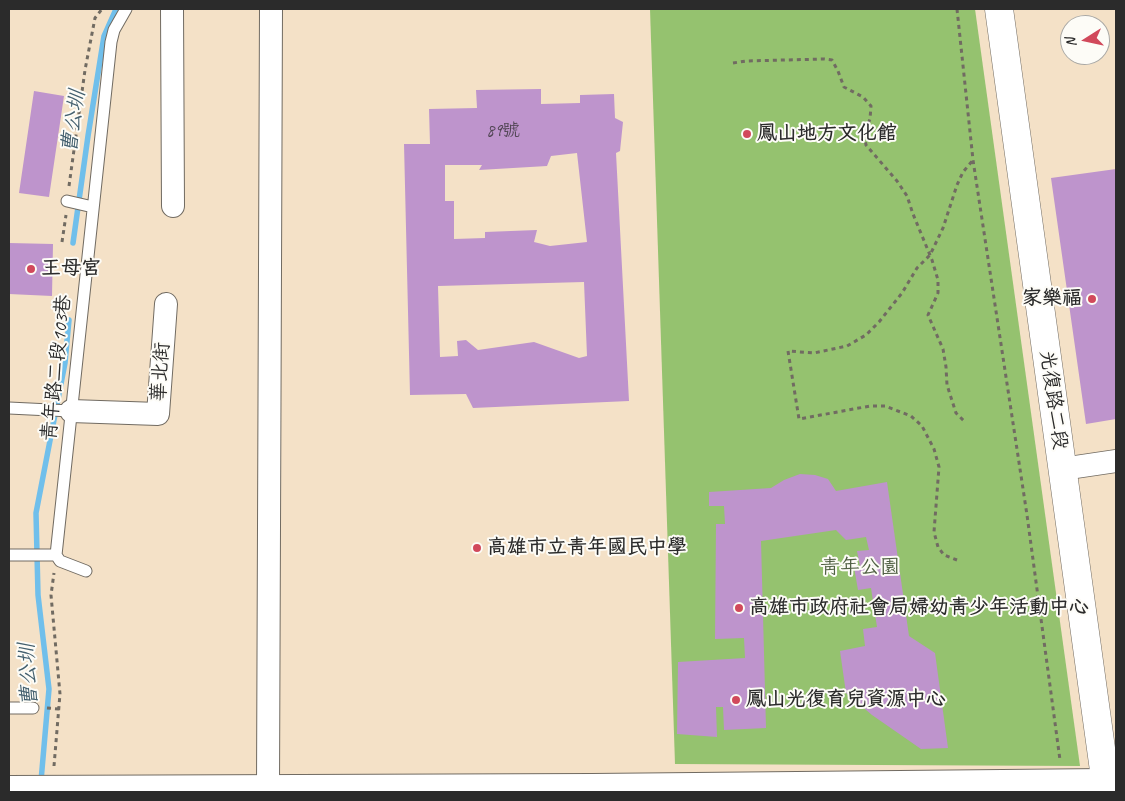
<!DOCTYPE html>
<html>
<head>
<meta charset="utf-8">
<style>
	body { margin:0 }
	#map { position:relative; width:1125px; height:801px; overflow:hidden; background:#f4e1c7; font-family:Caveat,sans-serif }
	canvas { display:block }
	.frame { position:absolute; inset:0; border:10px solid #2b2b2b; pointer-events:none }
	.north { position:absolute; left:1060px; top:15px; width:50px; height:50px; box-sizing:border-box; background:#fdfcf7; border:1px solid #a9a8a5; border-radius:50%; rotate:260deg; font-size:14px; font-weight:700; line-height:20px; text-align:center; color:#2b2b2b }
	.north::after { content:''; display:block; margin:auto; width:18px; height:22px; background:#d1495b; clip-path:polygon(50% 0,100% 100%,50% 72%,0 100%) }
</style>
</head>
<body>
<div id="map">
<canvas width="1125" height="801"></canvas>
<div class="frame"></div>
<div class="north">N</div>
</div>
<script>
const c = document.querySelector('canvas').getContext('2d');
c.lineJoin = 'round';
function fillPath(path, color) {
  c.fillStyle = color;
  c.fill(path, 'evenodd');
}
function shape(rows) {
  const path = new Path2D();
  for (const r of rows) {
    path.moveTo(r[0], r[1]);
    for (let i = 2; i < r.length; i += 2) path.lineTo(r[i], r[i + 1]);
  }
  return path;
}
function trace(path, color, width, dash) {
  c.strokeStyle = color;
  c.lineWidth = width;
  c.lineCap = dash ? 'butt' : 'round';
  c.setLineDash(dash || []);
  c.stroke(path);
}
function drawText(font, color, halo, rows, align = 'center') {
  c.font = font + ' Caveat,"LXGW WenKai TC",sans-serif';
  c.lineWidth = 4;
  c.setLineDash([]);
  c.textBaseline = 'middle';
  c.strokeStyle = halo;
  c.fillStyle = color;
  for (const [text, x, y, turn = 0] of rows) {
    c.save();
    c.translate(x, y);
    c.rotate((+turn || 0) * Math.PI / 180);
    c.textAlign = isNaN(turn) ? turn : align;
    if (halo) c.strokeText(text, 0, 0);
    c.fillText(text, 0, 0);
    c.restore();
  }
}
fillPath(shape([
	[650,9,975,9,1080,766,675,764]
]), '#95c26f');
trace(shape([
	[73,243,88,136,104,36,116,9],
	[41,781,49,689,38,595,36,513,65,363,69,320]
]), '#70bfeb', 5.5);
fillPath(shape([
	[541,89,541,104,580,103,580,95,614,94,615,118,623,122,620,151,616,153,629,401,473,408,466,394,410,395,404,144,430,144,429,109,477,108,476,90],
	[577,153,587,242,550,246,534,242,537,230,485,232,485,238,454,239,454,201,445,201,445,165,482,165,479,170,547,166,551,156],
	[584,282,587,356,579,358,534,342,478,350,466,340,457,341,458,356,440,357,438,286],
	[34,91,64,96,49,197,19,193],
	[1116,169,1116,419,1086,424,1051,178],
	[9,243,53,244,52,296,9,294],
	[800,474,815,475,828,479,836,491,887,482,909,636,935,653,948,748,921,749,872,715,846,693,840,651,865,646,863,629,877,627,871,588,858,590,854,567,860,566,857,551,869,550,866,537,846,540,836,530,761,541,766,728,724,730,723,707,716,707,717,737,677,734,678,662,745,658,744,638,715,639,716,524,725,524,724,506,709,506,709,492,771,488,784,480]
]), '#be94cc');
const service = shape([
	[67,201,93,207],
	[9,408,71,411],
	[9,555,56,555],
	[56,555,111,42,114,30,126,9],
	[56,555,60,561,86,571],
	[9,708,33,708]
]);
const minor = shape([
	[172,9,173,206],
	[71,411,158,414,166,304],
	[1062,469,1116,461],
	[268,786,271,9],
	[9,787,592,785,1105,780]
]);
const tertiary = shape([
	[999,9,1107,792]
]);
trace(service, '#716b62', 13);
trace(minor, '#716b62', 24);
trace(tertiary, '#716b62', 29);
trace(shape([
	[957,9,973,160,1027,515,1060,760],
	[733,63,746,61,824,59,832,60,838,71,844,87,863,97,871,106,870,119,864,134,866,145,897,181,907,196,913,214,932,260,938,280,938,293,928,315,943,349,946,367,947,385,956,413,964,421],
	[69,186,85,70,95,18,102,9],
	[62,242,66,215],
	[957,560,944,555,938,547,934,532,939,467,934,449,922,426,911,416,885,406,870,406,799,419,788,351,814,353,847,346,866,335,879,322,902,293,917,268,930,255,943,228,957,185,963,172,973,160],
	[47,708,59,709],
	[54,766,60,694,51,595,54,573]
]), '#716b62', 3, [4, 4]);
trace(service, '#fff', 11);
trace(minor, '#fff', 22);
trace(tertiary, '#fff', 28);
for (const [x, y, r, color] of [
	[747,134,5,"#d1495b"],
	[31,269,5,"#d1495b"],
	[1092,299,5,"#d1495b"],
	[477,548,5,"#d1495b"],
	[739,608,5,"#d1495b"],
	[736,700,5,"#d1495b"]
]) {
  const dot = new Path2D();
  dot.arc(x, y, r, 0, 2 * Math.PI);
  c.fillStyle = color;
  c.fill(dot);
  trace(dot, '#fdfcf7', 2);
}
drawText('18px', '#504553', null, [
	["89號",503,131]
]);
drawText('bold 20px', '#2b2b2b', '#fdfcf7', [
	["鳳山地方文化館",757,134],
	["王母宮",41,269],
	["家樂福",1082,299,"right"],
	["高雄市立青年國民中學",487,548],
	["高雄市政府社會局婦幼青少年活動中心",749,608],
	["鳳山光復育兒資源中心",746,700]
], 'left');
drawText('20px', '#2b2b2b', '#fdfcf7', [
	["青年路二段103巷",57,368,-84],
	["華北街",161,372,-86],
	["光復路二段",1053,400,82]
]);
drawText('20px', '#506043', '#fdfcf7', [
	["青年公園",860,568]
]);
drawText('italic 21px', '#435f6e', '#fdfcf7', [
	["曹公圳",74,122,-82],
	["曹公圳",29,675,-93]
]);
</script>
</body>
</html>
